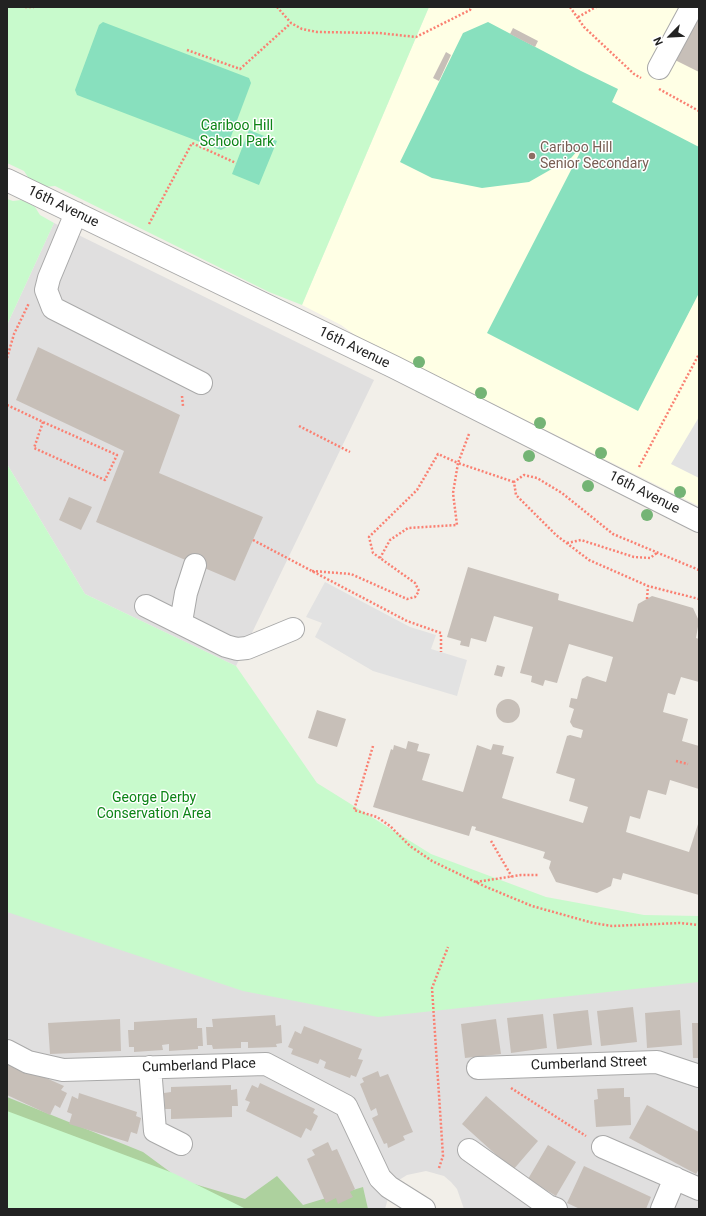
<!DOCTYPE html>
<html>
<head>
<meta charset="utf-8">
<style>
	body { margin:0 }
	#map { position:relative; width:706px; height:1216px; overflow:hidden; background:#f2efe9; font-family:Roboto,sans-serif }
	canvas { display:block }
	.frame { position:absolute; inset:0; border:8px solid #222; pointer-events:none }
	.north { position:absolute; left:650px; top:16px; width:40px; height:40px; -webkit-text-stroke:3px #fff; paint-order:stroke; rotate:246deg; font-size:11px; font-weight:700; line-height:16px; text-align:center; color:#222 }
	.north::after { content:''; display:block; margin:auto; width:14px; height:18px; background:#222; clip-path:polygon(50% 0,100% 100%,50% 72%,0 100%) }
</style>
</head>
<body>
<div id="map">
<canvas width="706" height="1216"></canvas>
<div class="frame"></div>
<div class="north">N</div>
</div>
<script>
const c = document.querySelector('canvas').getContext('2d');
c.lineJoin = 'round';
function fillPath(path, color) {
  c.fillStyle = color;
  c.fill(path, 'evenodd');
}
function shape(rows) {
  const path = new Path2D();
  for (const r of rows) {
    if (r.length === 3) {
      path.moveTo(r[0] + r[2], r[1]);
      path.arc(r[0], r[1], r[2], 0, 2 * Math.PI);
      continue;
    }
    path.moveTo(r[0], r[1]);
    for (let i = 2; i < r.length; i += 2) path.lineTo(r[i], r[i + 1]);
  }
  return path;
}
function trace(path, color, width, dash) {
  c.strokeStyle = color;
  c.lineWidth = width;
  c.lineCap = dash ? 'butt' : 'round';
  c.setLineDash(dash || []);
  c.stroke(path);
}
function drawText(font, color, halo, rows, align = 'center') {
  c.font = font + ' Roboto,sans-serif';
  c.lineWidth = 3;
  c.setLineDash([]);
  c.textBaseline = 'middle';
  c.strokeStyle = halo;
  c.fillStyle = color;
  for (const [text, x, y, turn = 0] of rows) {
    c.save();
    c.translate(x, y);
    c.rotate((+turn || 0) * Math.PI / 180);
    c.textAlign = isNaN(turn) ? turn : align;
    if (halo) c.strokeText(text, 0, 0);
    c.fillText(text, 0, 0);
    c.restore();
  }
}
fillPath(shape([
	[54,223,374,380,236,666,85,594,7,464,7,325],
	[7,912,699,982,699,1209,464,1209,457,1189,451,1182,444,1176,426,1171,407,1175,399,1180,391,1188,385,1209,246,1209,7,1111]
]), '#e0dfdf');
fillPath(shape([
	[429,7,699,7,699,506,355,335,341,325,302,305]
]), '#ffffe5');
fillPath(shape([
	[7,1097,143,1152,181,1180,245,1199,277,1176,303,1205,363,1187,368,1209,7,1209]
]), '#add19e');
fillPath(shape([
	[7,7,429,7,302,305,269,292,55,186,44,187,30,180,24,171,7,163],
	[7,199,13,201,21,200,28,203,35,207,40,215,54,223,7,325],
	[7,464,85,594,236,666,317,783,431,854,546,897,644,915,699,916,699,982,378,1017,243,991,7,912],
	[7,1111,173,1173,246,1209,7,1209]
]), '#c8facc');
fillPath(shape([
	[103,22,249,78,251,83,227,147,221,150,77,95,75,90,99,25],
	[488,22,581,71,618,89,612,102,699,147,699,293,638,411,487,333,586,141,571,158,529,182,482,188,432,178,400,162,463,33],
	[249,130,277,141,259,185,232,174]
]), '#88e0be');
fillPath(shape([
	[699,417,699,478,671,464],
	[325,582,410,627,436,635,431,649,467,660,457,696,373,671,315,637,322,623,306,617]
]), '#e2e2e2');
fillPath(shape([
	[699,12,699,72,675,60],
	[513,28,538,41,535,47,510,34],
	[446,52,451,55,439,81,433,78],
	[38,347,180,415,159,473,263,517,235,581,96,522,124,451,16,400],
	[69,497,92,507,81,530,59,520],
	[468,567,559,594,558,600,633,622,638,604,652,596,693,608,699,621,696,638,699,639,699,682,681,677,675,695,668,693,663,712,688,719,682,741,699,746,699,789,670,780,666,795,648,790,640,819,630,816,626,832,689,852,699,821,699,895,623,873,621,880,613,878,611,886,597,893,556,882,549,868,551,861,543,858,545,852,475,830,476,827,472,826,469,836,373,807,391,749,393,750,394,745,406,749,408,741,419,744,417,751,430,754,422,780,463,792,477,745,491,750,493,744,504,746,502,754,514,757,502,798,583,823,588,807,569,801,575,779,556,773,567,736,570,735,581,738,583,730,573,727,570,722,574,709,569,707,571,698,577,699,582,679,587,676,606,682,613,657,569,644,557,683,545,680,543,686,531,682,532,676,520,673,533,627,494,616,486,642,471,638,469,647,460,645,461,641,447,637],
	[497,665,505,667,502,677,494,675],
	[508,711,12],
	[317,710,346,719,337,747,308,738],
	[633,1007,637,1042,601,1046,597,1011],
	[588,1010,592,1045,557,1049,553,1014],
	[680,1010,682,1045,647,1048,645,1013],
	[543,1014,547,1048,511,1053,507,1018],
	[275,1015,276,1026,281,1025,282,1043,276,1044,277,1047,248,1048,248,1042,241,1042,241,1048,213,1049,212,1045,207,1045,206,1027,213,1027,212,1019],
	[197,1018,197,1028,202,1028,203,1046,198,1046,198,1049,169,1051,169,1044,162,1045,163,1050,134,1052,134,1047,129,1047,128,1030,134,1030,134,1022],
	[120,1019,121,1051,50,1054,48,1023],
	[496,1019,501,1054,465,1058,461,1024],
	[692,1023,699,1023,699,1058,693,1058],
	[304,1026,362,1049,358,1059,363,1060,356,1077,351,1075,350,1078,324,1068,326,1062,320,1059,318,1064,291,1054,293,1049,288,1047,295,1031,301,1034],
	[8,1061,64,1086,61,1090,67,1093,60,1108,55,1105,50,1115,7,1095],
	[378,1071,380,1077,388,1074,413,1132,403,1136,405,1140,388,1148,387,1143,384,1144,372,1118,378,1115,376,1108,371,1111,360,1084,364,1082,362,1078],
	[260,1083,315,1109,313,1113,318,1116,311,1131,306,1128,301,1138,246,1111,250,1102,245,1100,252,1085,258,1088],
	[231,1085,231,1090,237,1089,238,1106,232,1106,232,1117,171,1119,171,1109,165,1109,164,1093,171,1092,171,1087],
	[624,1088,624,1097,630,1097,631,1125,596,1127,594,1100,598,1099,597,1089],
	[79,1093,137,1112,136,1116,141,1118,137,1134,131,1132,128,1142,69,1124,72,1114,67,1112,72,1096,78,1099],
	[486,1096,538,1141,513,1170,462,1124],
	[647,1105,699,1132,699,1169,696,1174,629,1138],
	[328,1142,332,1151,337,1149,355,1189,350,1192,353,1197,338,1204,336,1198,326,1203,307,1159,315,1155,312,1150],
	[548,1145,576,1162,556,1196,528,1179],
	[584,1166,651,1197,646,1209,580,1209,567,1203]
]), '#c7bfb8');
const minor = shape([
	[659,68,692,7],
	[7,180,394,367,699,521],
	[76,213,49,278,46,290,53,308,201,383],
	[146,606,226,646,237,649,247,648,293,629],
	[181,622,186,593,195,565],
	[7,1051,28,1062,63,1070,266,1064,346,1106,380,1178,389,1187,424,1209],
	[150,1067,155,1131,181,1144],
	[478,1068,657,1062,699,1076],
	[603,1147,699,1189],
	[469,1150,548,1206,556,1209],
	[662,1209,675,1178]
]);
trace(minor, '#a9a9a9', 24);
trace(shape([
	[25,7,34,7],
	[277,7,291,23,302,29,317,32,379,33,416,37,470,10,471,7],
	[570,7,584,27,634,74,641,78],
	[578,17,596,7],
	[187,50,240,69,291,23],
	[659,89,699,111],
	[149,224,192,143,236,163],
	[7,358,14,334,29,303],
	[182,396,183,406],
	[7,405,43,422,117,455,105,480,34,448,43,422],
	[299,426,350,452],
	[469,434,458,463,514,482],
	[639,467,699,354],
	[253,540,407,621,441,633,441,652],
	[567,543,581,540,634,557,650,558,657,553],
	[699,570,613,534,562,493,537,478,524,475,514,482,516,495,556,535,589,560,648,586,699,599],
	[312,571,351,574,407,599,415,597,419,591,415,583,373,553,369,537,417,490,438,454,458,463,453,493,457,525,408,528,390,540,380,558],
	[647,599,648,586],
	[373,746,354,810,377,817,390,826,410,846,432,861,484,886,532,906,593,923,612,926,680,923,699,925],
	[676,761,688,764],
	[491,841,512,877],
	[476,882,521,875,538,875],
	[511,1088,586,1136],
	[439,1168,443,1156,432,988,448,947]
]), '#fa8072', 2.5, [2, 2]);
trace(minor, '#fff', 22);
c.fillStyle = '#74b475';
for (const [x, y] of [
	[419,362],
	[481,393],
	[540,423],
	[601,453],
	[529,456],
	[588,486],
	[680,492],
	[647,515]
]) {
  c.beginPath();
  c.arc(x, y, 6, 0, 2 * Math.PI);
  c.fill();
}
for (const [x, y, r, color] of [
	[532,156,4,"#8d6e63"]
]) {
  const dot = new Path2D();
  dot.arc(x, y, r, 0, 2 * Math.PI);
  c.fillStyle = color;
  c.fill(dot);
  trace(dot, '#fff', 1.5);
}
drawText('14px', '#0c8416', '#fff', [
	["Cariboo Hill",237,126],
	["School Park",237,142],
	["George Derby",154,798],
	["Conservation Area",154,814]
]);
drawText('14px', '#785e54', '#fff', [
	["Cariboo Hill",540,148],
	["Senior Secondary",540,164]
], 'left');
drawText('14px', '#222', '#fff', [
	["16th Avenue",63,207,26],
	["16th Avenue",354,348,26],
	["16th Avenue",644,493,27],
	["Cumberland Street",589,1064,-2],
	["Cumberland Place",199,1066,-2]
]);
</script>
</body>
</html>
